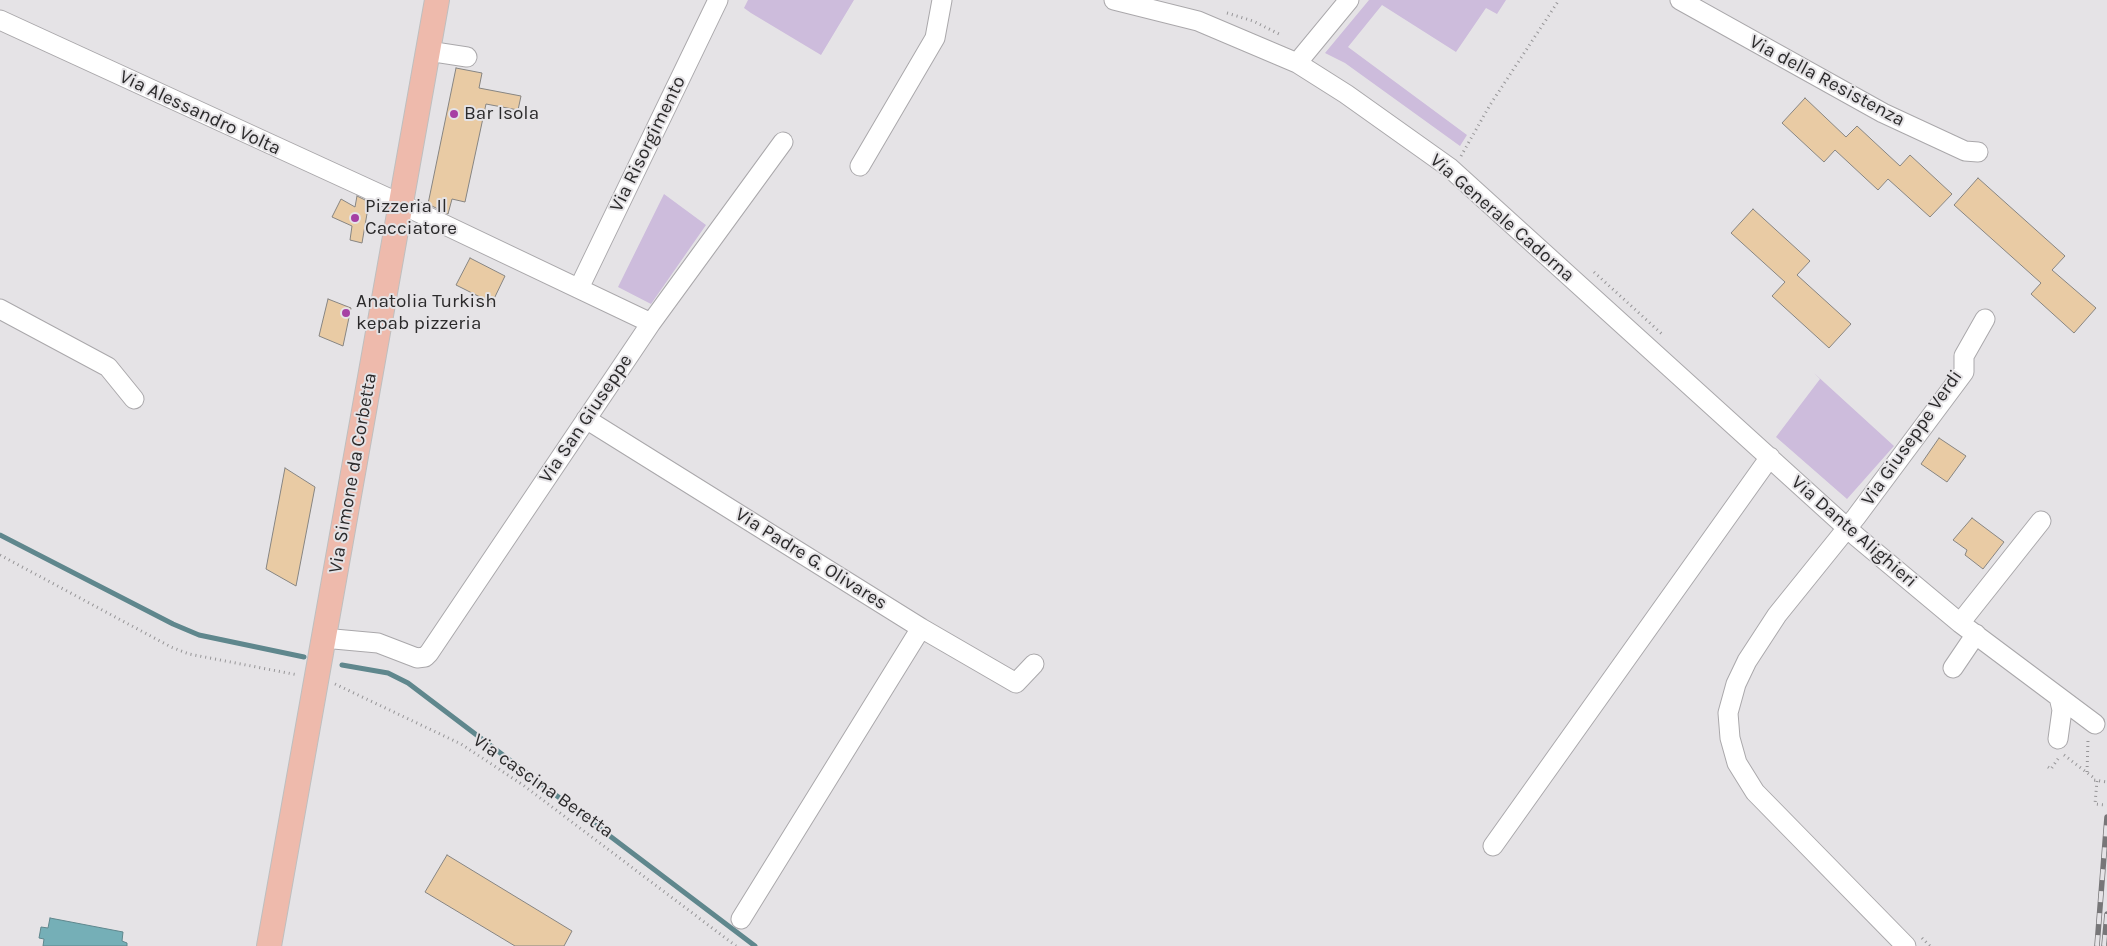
<!DOCTYPE html>
<html>
<head>
<meta charset="utf-8">
<style>
	body { margin:0 }
	canvas { display:block; background:#e5e3e6 }
</style>
</head>
<body>
<canvas width="2107" height="946"></canvas>
<script>
const c = document.querySelector('canvas').getContext('2d');
c.lineJoin = 'round';
function fillPath(path, color) {
  c.fillStyle = color;
  c.fill(path, 'evenodd');
}
function shape(rows) {
  const path = new Path2D();
  for (const r of rows) {
    path.moveTo(r[0], r[1]);
    for (let i = 2; i < r.length; i += 2) path.lineTo(r[i], r[i + 1]);
  }
  return path;
}
function trace(path, color, width, dash) {
  c.strokeStyle = color;
  c.lineWidth = width;
  c.lineCap = dash ? 'butt' : 'round';
  c.setLineDash(dash || []);
  c.stroke(path);
}
function drawText(font, color, halo, rows, align = 'center') {
  c.font = font + ' Karla,sans-serif';
  c.lineWidth = 4;
  c.setLineDash([]);
  c.textBaseline = 'middle';
  c.strokeStyle = halo;
  c.fillStyle = color;
  for (const [text, x, y, turn = 0] of rows) {
    c.save();
    c.translate(x, y);
    c.rotate((+turn || 0) * Math.PI / 180);
    c.textAlign = isNaN(turn) ? turn : align;
    if (halo) c.strokeText(text, 0, 0);
    c.fillText(text, 0, 0);
    c.restore();
  }
}
fillPath(shape([
	[748,0,854,0,821,55,751,13,744,8],
	[1369,0,1506,0,1497,14,1486,8,1456,52,1382,5,1348,47,1467,135,1460,146,1345,63,1325,53],
	[664,194,706,225,651,304,618,287],
	[1814,373,1894,446,1847,499,1776,437,1820,379]
]), '#cdbcdc');
const water = shape([
	[50,918,123,932,122,941,127,943,127,946,43,946,44,939,39,938,41,927,48,928,50,918]
]);
fillPath(water, '#75afb7');
trace(water, '#5f878d', 1);
trace(shape([
	[0,535,173,624,199,635,304,657],
	[342,665,388,673,408,683,755,946]
]), '#5f878d', 5);
const building = shape([
	[456,68,482,73,479,88,521,96,518,110,486,104,465,202,452,199,448,214,428,204,456,68],
	[1805,98,1846,137,1857,126,1900,166,1910,155,1952,194,1930,217,1888,179,1878,190,1835,150,1824,162,1782,123,1805,98],
	[1978,178,2065,256,2052,270,2096,308,2074,333,2031,294,2041,283,1954,205,1978,178],
	[357,196,369,202,362,243,350,240,352,226,332,217,341,199,355,207,357,196],
	[1753,209,1810,261,1797,275,1851,324,1829,348,1772,296,1785,282,1731,233,1753,209],
	[470,258,505,276,492,303,456,285,470,258],
	[328,299,351,308,343,346,319,336,328,299],
	[1939,438,1966,456,1947,482,1921,464,1939,438],
	[285,468,315,487,296,586,266,569,285,468],
	[1972,518,2004,542,1983,569,1965,555,1967,550,1953,540,1972,518],
	[447,855,572,931,564,946,515,946,425,892,447,855]
]);
fillPath(building, '#e9cba4');
trace(building, '#878582', 1);
const minor = shape([
	[1114,0,1198,21,1297,63,1346,94,1450,168,1857,537,1960,623,2095,724],
	[1680,0,1883,113,1965,151,1978,152],
	[0,20,401,204,651,323,429,653,425,657,417,658,378,643,323,638],
	[428,51,467,57],
	[1297,63,1349,0],
	[860,166,935,38,942,0],
	[579,288,718,0],
	[0,309,108,367,134,399],
	[651,323,783,142],
	[586,419,921,628,1016,683,1034,664],
	[1960,623,2041,521],
	[1953,668,1976,634],
	[2058,739,2062,710,2059,697],
	[1493,846,1770,457],
	[741,919,921,628],
	[1906,946,1755,792,1737,763,1730,738,1728,713,1736,684,1747,661,1777,615,1856,517,1964,372,1964,356,1985,319]
]);
const major = shape([
	[269,946,437,0]
]);
trace(minor, '#aaa8ab', 21);
trace(major, '#bfbfbf', 26);
trace(shape([
	[1227,13,1253,21,1281,35],
	[1461,156,1490,105,1559,0],
	[1594,272,1663,335],
	[0,555,171,647,189,654,298,675],
	[335,684,461,744,523,785,736,946],
	[2064,755,2094,778,2094,780,2107,782],
	[2048,767,2051,769,2060,756],
	[2087,772,2088,740],
	[2097,781,2095,804,2105,805],
	[1922,938,1930,946]
]), '#969597', 3, [1, 4]);
trace(minor, '#fff', 19);
trace(major, '#eebaac', 24);
const rail = shape([
	[2097,946,2107,817],
	[2104,946,2107,914]
]);
trace(rail, '#777678', 5.5);
trace(rail, '#e5e3e6', 4, [11]);
for (const [x, y, r, color] of [
	[454,114,5,"#a640a4"],
	[355,218,5,"#a640a4"],
	[346,313,5,"#a640a4"]
]) {
  const dot = new Path2D();
  dot.arc(x, y, r, 0, 2 * Math.PI);
  c.fillStyle = color;
  c.fill(dot);
  trace(dot, '#e5e3e6', 2);
}
drawText('19px', '#2b2a2b', '#e5e3e6', [
	["Via della Resistenza",1827,81,28],
	["Via Alessandro Volta",200,113,25],
	["Via Risorgimento",648,144,-64],
	["Via Generale Cadorna",1502,218,41],
	["Via San Giuseppe",586,419,-56],
	["Via Giuseppe Verdi",1912,438,-55],
	["Via Simone da Corbetta",353,473,-80],
	["Via Dante Alighieri",1854,532,41],
	["Via Padre G. Olivares",811,559,32],
	["Via cascina Beretta",543,786,35]
]);
drawText('19px', '#2b2a2b', '#e5e3e6', [
	["Bar Isola",464,114],
	["Pizzeria Il",365,207],
	["Cacciatore",365,229],
	["Anatolia Turkish",356,302],
	["kepab pizzeria",356,324]
], 'left');
</script>
</body>
</html>
